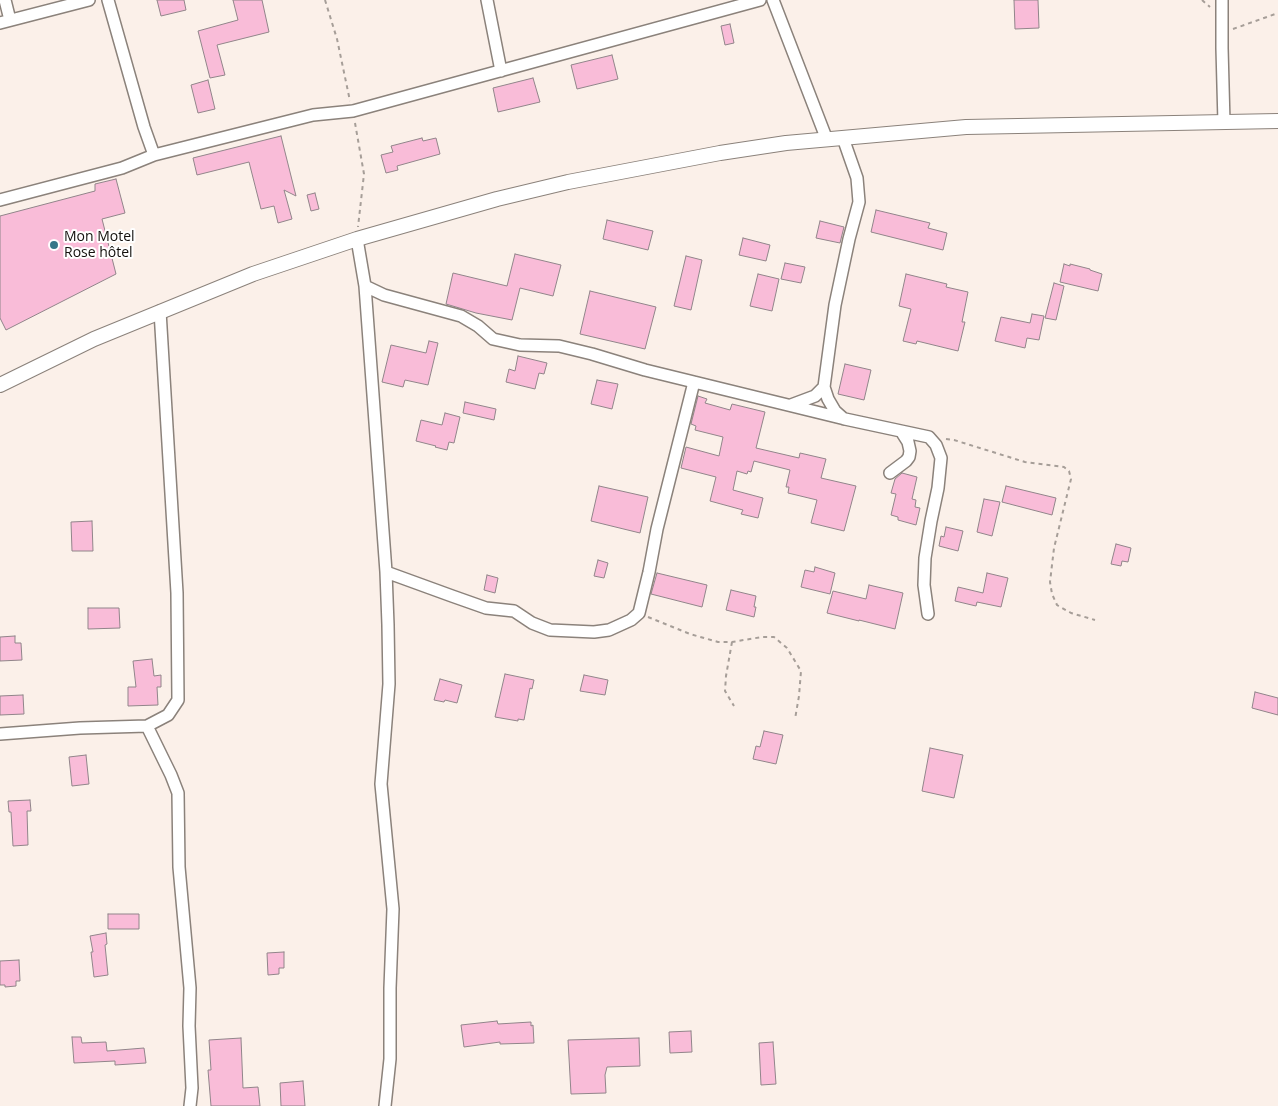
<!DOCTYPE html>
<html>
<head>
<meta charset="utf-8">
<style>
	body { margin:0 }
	canvas { display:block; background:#fbf0e9 }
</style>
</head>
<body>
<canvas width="1278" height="1106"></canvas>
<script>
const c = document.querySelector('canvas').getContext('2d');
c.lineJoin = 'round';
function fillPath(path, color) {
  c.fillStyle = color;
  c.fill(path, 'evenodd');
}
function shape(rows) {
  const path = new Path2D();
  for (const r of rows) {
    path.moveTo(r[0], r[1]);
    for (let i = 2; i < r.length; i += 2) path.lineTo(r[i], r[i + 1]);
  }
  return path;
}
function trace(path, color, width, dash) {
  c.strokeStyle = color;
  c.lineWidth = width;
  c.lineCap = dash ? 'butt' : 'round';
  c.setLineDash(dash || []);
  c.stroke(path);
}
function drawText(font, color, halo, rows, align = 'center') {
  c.font = font + ' "Open Sans",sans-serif';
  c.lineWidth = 4;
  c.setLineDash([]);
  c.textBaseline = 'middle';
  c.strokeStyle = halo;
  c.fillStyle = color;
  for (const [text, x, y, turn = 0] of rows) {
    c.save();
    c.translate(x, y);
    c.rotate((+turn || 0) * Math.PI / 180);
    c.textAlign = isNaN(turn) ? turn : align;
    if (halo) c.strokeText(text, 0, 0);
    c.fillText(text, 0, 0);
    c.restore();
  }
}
const building = shape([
	[157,0,184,0,186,10,161,16,157,0],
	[233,0,262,0,269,32,217,45,225,75,210,78,198,31,238,20,233,0],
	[1014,0,1038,0,1039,28,1015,29,1014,0],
	[730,24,734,43,725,45,721,26,730,24],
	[612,55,618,79,577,89,571,65,612,55],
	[533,78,540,102,498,112,493,88,533,78],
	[208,80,215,109,198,113,191,85,208,80],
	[281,136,296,196,284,190,292,219,278,223,274,206,261,209,249,162,197,175,193,158,281,136],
	[422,138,423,141,436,138,440,154,397,166,398,170,386,173,381,155,393,152,391,146,422,138],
	[116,179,125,213,102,219,116,274,6,330,0,318,0,216,95,191,95,184,116,179],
	[315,193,319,209,311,211,307,195,315,193],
	[876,210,930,223,928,228,947,233,943,250,871,232,876,210],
	[607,220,653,231,648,250,603,239,607,220],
	[820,221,844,227,840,243,816,238,820,221],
	[743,238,770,245,766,261,739,255,743,238],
	[515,254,561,265,553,296,520,288,512,320,476,313,446,304,453,273,507,286,515,254],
	[686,256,702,260,691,310,674,306,686,256],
	[785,263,805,267,801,283,781,279,785,263],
	[1064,264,1070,266,1070,264,1090,269,1090,270,1102,274,1098,291,1060,282,1064,264],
	[758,274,779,279,772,311,750,306,758,274],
	[906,274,947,284,946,287,968,292,962,322,965,322,958,351,917,341,916,344,903,341,911,309,899,306,906,274],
	[1054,283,1064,286,1056,320,1045,318,1054,283],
	[590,291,656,307,645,349,580,334,590,291],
	[1032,314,1044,316,1039,340,1027,338,1025,348,995,341,1001,317,1030,323,1032,314],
	[429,341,438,343,428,385,405,380,403,387,382,382,391,345,426,353,429,341],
	[518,356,547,363,544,374,539,373,535,389,506,382,509,369,515,371,518,356],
	[845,364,871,370,864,400,838,394,845,364],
	[597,380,618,384,612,409,591,404,597,380],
	[698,396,707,399,705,403,730,410,732,404,765,412,756,448,799,458,800,453,826,459,821,478,856,486,844,531,811,523,817,500,788,493,789,487,786,487,790,470,754,461,751,472,748,471,747,474,737,471,733,490,763,498,758,518,741,514,743,510,710,501,716,477,681,468,686,447,719,456,723,437,695,430,696,426,691,424,698,396],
	[465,402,496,409,494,420,463,413,465,402],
	[445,413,460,417,454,443,449,442,447,450,435,447,436,446,416,441,421,420,442,425,445,413],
	[902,473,917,477,912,499,916,500,915,507,920,508,916,525,898,520,898,517,891,515,896,494,891,493,895,479,902,473],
	[599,486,648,497,640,533,591,521,599,486],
	[1006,486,1056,498,1052,515,1002,502,1006,486],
	[984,499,1000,502,992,536,977,532,984,499],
	[92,521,93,551,72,551,71,522,92,521],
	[946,527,963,531,958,551,939,546,941,536,944,537,946,527],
	[1116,544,1131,548,1128,562,1122,561,1121,566,1111,564,1116,544],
	[598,560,608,563,604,578,594,576,598,560],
	[815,567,835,573,830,594,801,587,805,570,814,572,815,567],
	[657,573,707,585,702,607,651,594,657,573],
	[987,573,1008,578,1001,607,977,602,976,606,955,601,958,587,983,593,987,573],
	[487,575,498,578,495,593,484,590,487,575],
	[869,585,903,593,895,629,859,620,859,621,827,613,833,591,866,599,869,585],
	[731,590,756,596,754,607,756,607,754,617,726,610,731,590],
	[88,608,119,608,120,628,88,629,88,608],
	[15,636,15,643,21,643,22,660,0,661,0,637,15,636],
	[152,659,154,676,161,675,161,687,157,687,158,705,128,706,128,687,136,687,133,661,152,659],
	[505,674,534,680,532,689,530,688,524,720,518,719,518,721,495,717,505,674],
	[584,675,608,680,605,695,580,691,584,675],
	[440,679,462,685,457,703,445,700,444,702,434,700,440,679],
	[1255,692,1278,698,1278,715,1252,708,1255,692],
	[23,695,24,714,0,715,0,696,23,695],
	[764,731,783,735,776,764,753,759,756,746,760,747,764,731],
	[930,748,963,755,954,798,922,791,930,748],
	[86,755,89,784,72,786,69,757,86,755],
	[30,800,31,811,27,811,28,845,13,846,11,812,9,812,8,801,30,800],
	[108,914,139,914,139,929,108,929,108,914],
	[106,933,107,944,105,945,108,975,94,977,91,952,93,952,90,936,106,933],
	[284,952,284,968,279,968,279,974,268,975,267,953,284,952],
	[19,960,20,981,16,981,16,986,5,987,5,985,0,985,0,961,19,960],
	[497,1021,498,1024,531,1022,531,1026,533,1025,534,1043,500,1044,500,1042,464,1047,461,1025,497,1021],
	[691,1031,692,1052,670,1053,669,1032,691,1031],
	[72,1037,81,1037,82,1043,106,1042,107,1051,144,1048,146,1063,115,1065,115,1061,74,1063,72,1037],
	[241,1038,243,1088,258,1087,260,1106,211,1106,208,1070,211,1070,209,1040,241,1038],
	[639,1038,640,1066,607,1067,605,1075,606,1093,571,1094,568,1040,639,1038],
	[773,1042,776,1084,761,1085,759,1043,773,1042],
	[303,1081,305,1106,281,1106,280,1083,303,1081]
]);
fillPath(building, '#f9bcd8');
trace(building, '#91858a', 1);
const minor = shape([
	[5,0,10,20],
	[108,0,144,127,154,155],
	[487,0,501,71],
	[773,0,827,140],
	[1222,0,1222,48,1224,123],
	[0,23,89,0],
	[843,138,857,178,859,202,849,239,835,305,824,387,828,399,835,411,844,419],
	[0,200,122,168,154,155,313,115,353,111,760,0],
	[357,239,365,286,386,572,388,625,389,684,381,784,393,909,390,988,390,1059,385,1106],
	[365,286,384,295,461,316,478,326,493,339,520,345,559,346,592,354,645,370,845,419,929,437,936,445,941,458,938,488,931,521,925,558,924,585,928,614],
	[791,405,815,396,824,387],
	[890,473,906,461,909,457,910,451,908,442,901,431],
	[386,572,452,596,486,608,514,611,532,623,550,630,594,632,609,630,631,620,639,613,649,572,657,529,694,382],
	[147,726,171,775,178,793,179,867,190,988,189,1026,192,1088,190,1106],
	[0,734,80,728,147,726,168,715,178,700,177,593,160,311]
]);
const major = shape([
	[0,385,94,339,253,274,357,239,497,199,568,182,720,153,786,143,966,127,1278,121]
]);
trace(minor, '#8b827b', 14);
trace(major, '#8b827b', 16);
trace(shape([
	[325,0,337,39,350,101],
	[1202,0,1210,7],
	[1233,29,1278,13],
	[355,123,364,174,358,227],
	[946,439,954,440,1025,462,1064,467,1069,471,1071,479,1054,548,1050,582,1052,594,1057,605,1071,613,1095,620],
	[648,617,690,634,718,642,732,642,762,637,774,637,787,648,801,671,799,696,795,719],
	[732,642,726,676,725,691,734,706]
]), '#a69e98', 2, [4, 4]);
trace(minor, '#fff', 11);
trace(major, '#fff', 14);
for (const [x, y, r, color] of [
	[54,245,5,"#357789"]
]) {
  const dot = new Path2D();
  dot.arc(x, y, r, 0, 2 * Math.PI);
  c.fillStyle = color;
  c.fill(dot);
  trace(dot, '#fff', 2);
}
drawText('14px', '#13100d', '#fff', [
	["Mon Motel",64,237],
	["Rose hôtel",64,253]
], 'left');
</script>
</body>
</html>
